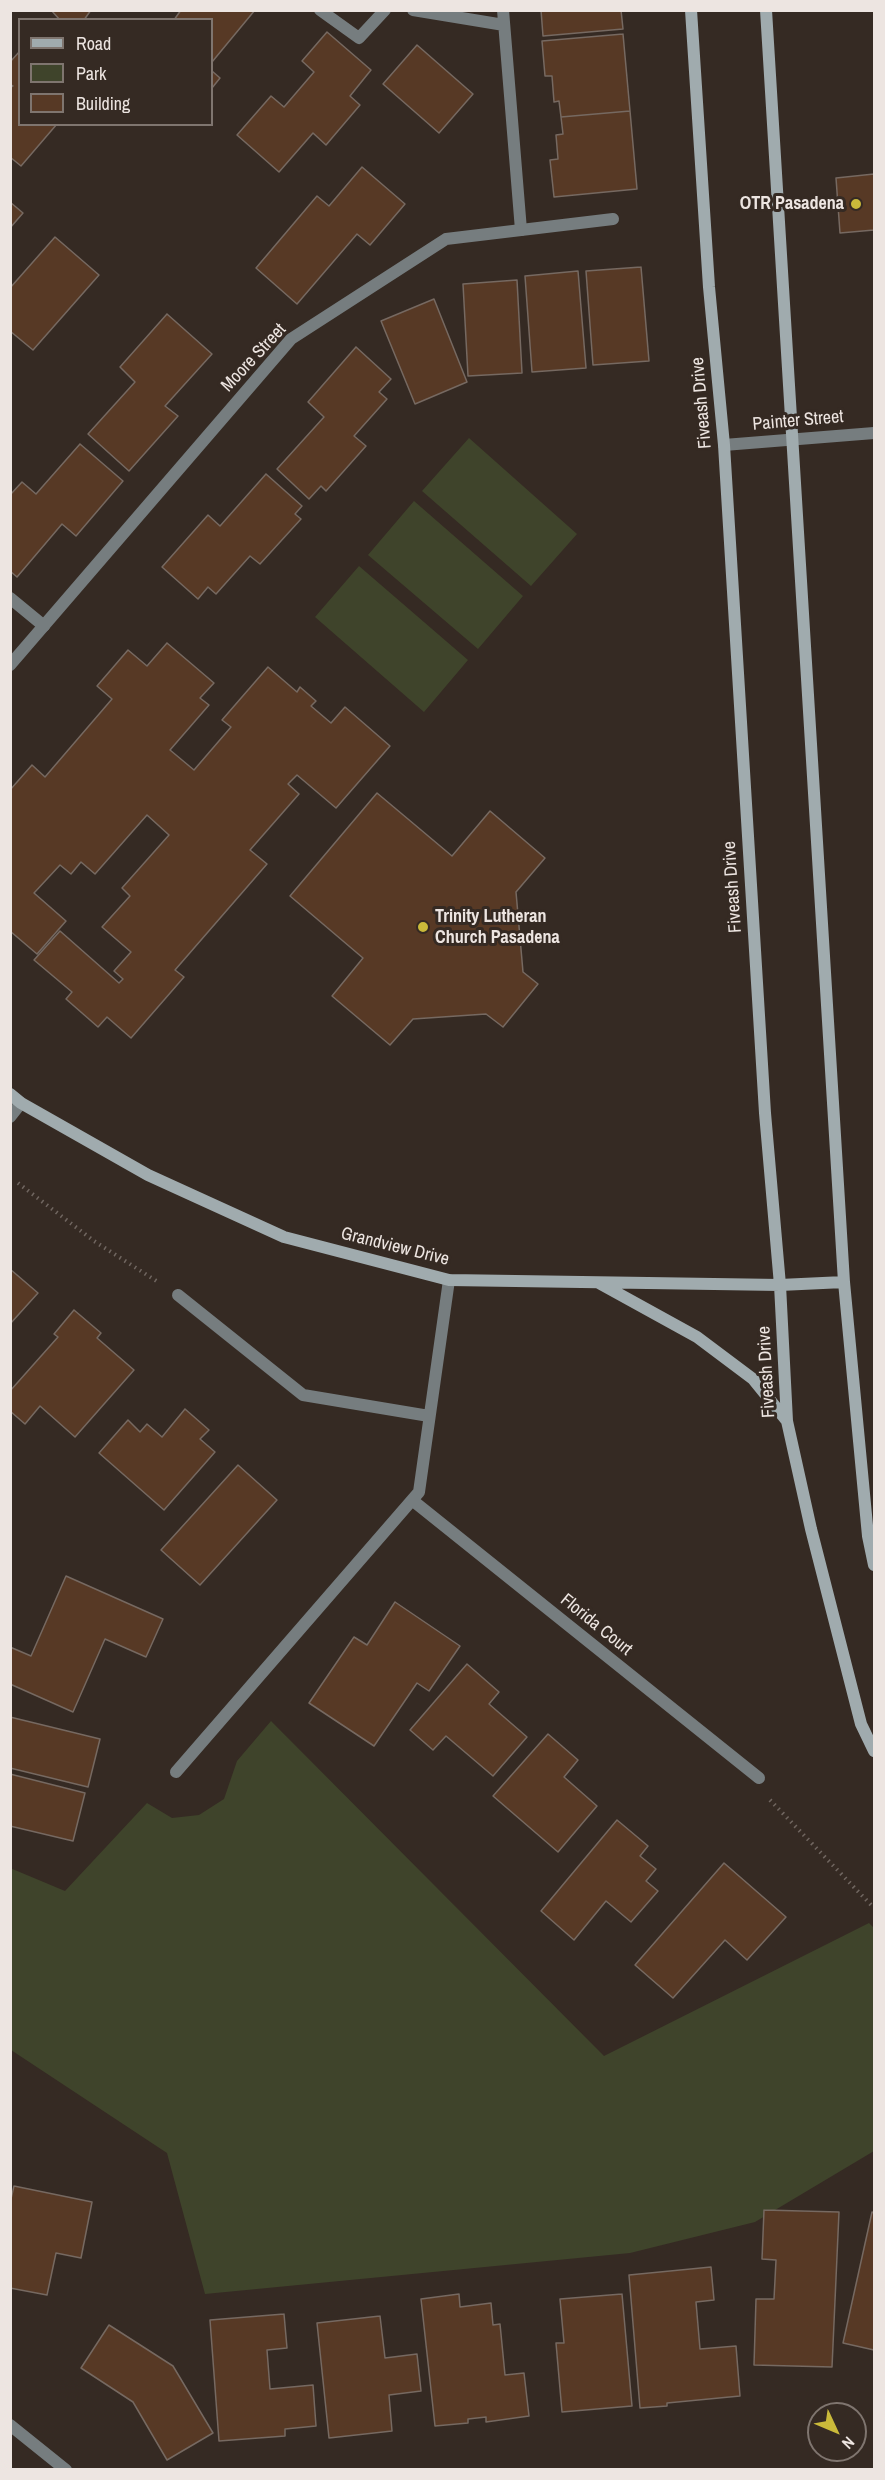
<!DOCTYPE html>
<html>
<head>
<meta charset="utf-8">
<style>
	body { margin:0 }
	#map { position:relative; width:885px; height:2480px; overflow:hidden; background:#352a23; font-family:"Archivo Narrow",sans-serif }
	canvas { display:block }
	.frame { position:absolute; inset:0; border:12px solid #ede5e1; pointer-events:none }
	.legend { position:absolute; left:18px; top:18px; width:195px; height:108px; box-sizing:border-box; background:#352a23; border:2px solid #7f756f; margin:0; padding:8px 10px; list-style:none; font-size:18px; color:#ede5e1 }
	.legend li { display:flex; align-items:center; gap:12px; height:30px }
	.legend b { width:30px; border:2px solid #7f756f }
	.north { position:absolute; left:807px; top:2402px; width:60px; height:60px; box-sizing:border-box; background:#352a23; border:2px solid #7f756f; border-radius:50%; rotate:134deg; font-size:16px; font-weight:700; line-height:24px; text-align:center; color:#ede5e1 }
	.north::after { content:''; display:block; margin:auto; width:21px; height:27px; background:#caba3a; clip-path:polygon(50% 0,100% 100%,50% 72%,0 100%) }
</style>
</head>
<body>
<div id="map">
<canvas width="885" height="2480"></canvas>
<div class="frame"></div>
<ul class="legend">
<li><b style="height:8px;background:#a0abae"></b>Road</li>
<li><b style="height:16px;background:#3f442b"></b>Park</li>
<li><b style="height:16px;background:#573925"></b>Building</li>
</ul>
<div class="north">N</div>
</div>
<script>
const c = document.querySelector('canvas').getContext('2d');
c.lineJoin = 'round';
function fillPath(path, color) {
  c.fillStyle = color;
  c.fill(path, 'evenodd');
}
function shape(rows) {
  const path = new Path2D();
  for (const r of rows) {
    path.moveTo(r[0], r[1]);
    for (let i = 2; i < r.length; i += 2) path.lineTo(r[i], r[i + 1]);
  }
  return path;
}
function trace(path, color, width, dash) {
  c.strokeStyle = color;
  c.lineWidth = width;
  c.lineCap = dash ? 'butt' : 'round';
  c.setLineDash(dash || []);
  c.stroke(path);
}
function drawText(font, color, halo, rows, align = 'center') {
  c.font = font + ' "Archivo Narrow",sans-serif';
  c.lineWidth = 6;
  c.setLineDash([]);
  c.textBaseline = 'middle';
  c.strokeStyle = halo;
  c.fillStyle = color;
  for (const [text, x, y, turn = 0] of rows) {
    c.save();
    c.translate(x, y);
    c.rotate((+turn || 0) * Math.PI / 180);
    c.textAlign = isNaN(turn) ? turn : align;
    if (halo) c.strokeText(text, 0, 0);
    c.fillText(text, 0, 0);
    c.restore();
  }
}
fillPath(shape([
	[469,438,577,534,531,586,422,491],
	[414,501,523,596,478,649,368,555],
	[359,566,468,660,424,712,315,617],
	[271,1721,604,2056,869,1923,874,1928,874,2151,755,2222,630,2253,205,2294,167,2153,11,2050,10,1868,65,1891,147,1803,172,1818,199,1815,224,1799,237,1761]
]), '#3f442b');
const building = shape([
	[51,10,91,10,84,20,60,20,51,10],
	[181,10,255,10,212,62,212,20,174,20,181,10],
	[541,10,621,10,623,29,543,36,541,10],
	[327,32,371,70,350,96,360,105,326,145,313,133,279,172,237,135,271,96,284,107,314,72,302,61,327,32],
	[623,34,630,111,561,117,559,101,554,102,552,76,545,76,542,41,623,34],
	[417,45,473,94,439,133,383,84,417,45],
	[20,51,20,124,57,124,21,166,10,157,10,88,13,86,10,84,10,62,20,51],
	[212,71,220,78,212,88,212,71],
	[630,111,637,189,554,197,550,160,558,159,556,135,563,134,561,117,630,111],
	[362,167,405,204,370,245,357,234,297,304,256,268,317,196,329,206,362,167],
	[874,174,874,230,840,233,836,178,874,174],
	[10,202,23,213,10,228,10,202],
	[55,237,99,275,33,350,10,331,10,288,55,237],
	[641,267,649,361,593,365,586,271,641,267],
	[578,271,586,368,532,372,525,276,578,271],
	[517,280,522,373,468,376,463,284,517,280],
	[434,299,467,382,415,404,381,321,434,299],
	[167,314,212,354,165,406,178,416,129,471,88,434,135,382,120,367,167,314],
	[356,347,391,379,379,392,387,399,354,436,366,446,326,491,321,486,309,499,277,469,324,417,308,402,356,347],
	[80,444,123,481,76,536,62,524,17,577,10,571,10,495,22,482,36,494,80,444],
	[266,474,302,506,295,514,301,519,260,564,250,556,216,594,208,587,198,599,162,567,208,515,220,526,266,474],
	[167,643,214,683,200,698,209,705,170,750,194,770,231,727,222,720,268,667,297,692,300,687,316,701,311,706,331,723,345,707,390,746,336,808,297,775,288,784,299,794,250,850,267,864,175,970,184,977,131,1038,107,1017,98,1027,66,999,72,992,34,960,60,931,119,983,123,979,114,971,131,952,102,927,130,896,122,888,169,835,147,815,95,874,81,862,71,874,60,865,34,893,66,921,37,954,10,931,10,790,32,765,45,777,112,699,97,686,128,650,147,666,167,643],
	[377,793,452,856,490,811,545,858,516,892,523,972,538,984,503,1027,486,1014,413,1019,390,1045,332,996,363,958,290,896,377,793],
	[10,1269,38,1293,10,1324,10,1269],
	[74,1310,101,1333,97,1338,134,1370,75,1437,40,1406,25,1424,10,1411,10,1391,58,1337,54,1334,74,1310],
	[185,1409,209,1430,200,1439,215,1452,164,1510,99,1453,128,1420,140,1432,147,1424,162,1437,185,1409],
	[238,1465,277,1500,200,1585,161,1550,238,1465],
	[66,1576,163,1619,146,1657,105,1639,73,1712,10,1684,10,1647,31,1656,66,1576],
	[395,1602,460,1646,429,1691,417,1683,374,1746,309,1703,354,1637,367,1645,395,1602],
	[467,1664,499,1692,489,1704,527,1737,493,1776,446,1736,433,1750,410,1730,467,1664],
	[10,1717,100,1739,88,1787,10,1768,10,1717],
	[548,1734,578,1760,564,1777,597,1806,558,1852,493,1796,548,1734],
	[10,1774,85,1793,73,1841,10,1826,10,1774],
	[617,1820,648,1846,640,1856,656,1869,646,1881,658,1891,631,1922,606,1901,574,1940,541,1911,617,1820],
	[724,1863,786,1917,747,1960,725,1940,673,1998,635,1965,724,1863],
	[14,2186,92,2202,81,2258,56,2253,47,2295,10,2288,10,2203,14,2186],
	[764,2210,839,2212,832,2367,754,2365,756,2299,774,2299,776,2260,762,2259,764,2210],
	[872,2212,874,2213,874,2350,843,2343,872,2212],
	[711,2267,714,2300,696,2302,700,2349,736,2346,740,2396,667,2403,667,2406,640,2408,629,2275,711,2267],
	[459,2294,460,2307,491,2303,493,2325,500,2324,505,2375,524,2373,529,2416,486,2422,486,2417,468,2419,468,2423,435,2426,421,2299,459,2294],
	[622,2294,632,2406,562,2412,556,2343,564,2343,560,2299,622,2294],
	[284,2314,287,2348,267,2350,270,2389,313,2385,316,2426,285,2429,285,2436,219,2441,210,2320,284,2314],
	[380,2316,385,2358,417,2354,421,2391,389,2395,392,2431,329,2438,317,2323,380,2316],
	[109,2325,173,2366,213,2433,167,2460,133,2402,81,2368,109,2325]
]);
fillPath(building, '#573925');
trace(building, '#766961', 1.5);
trace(shape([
	[18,1183,94,1241,158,1282],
	[770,1800,874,1908]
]), '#706660', 4, [1.5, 4.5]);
trace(shape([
	[320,10,359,38,385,10],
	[413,10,504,25],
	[503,10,521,230],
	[10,598,44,626]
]), '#767d7f', 12);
trace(shape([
	[724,445,874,433],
	[10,665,291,339,446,239,613,219],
	[10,1117,21,1103],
	[178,1295,303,1395,429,1416],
	[412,1500,759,1778],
	[176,1772,419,1492,449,1280],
	[10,2425,66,2470]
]), '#767d7f', 12);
trace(shape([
	[691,10,709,287,724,445,765,1113,780,1285,787,1421,811,1529,861,1724,874,1751],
	[766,10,844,1282,868,1536,874,1565],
	[10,1094,21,1103,148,1175,284,1237,449,1280,780,1285,844,1282],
	[599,1283,697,1337,753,1379,787,1421]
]), '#a0abae', 12);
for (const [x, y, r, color] of [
	[856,204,6,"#caba3a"],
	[423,927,6,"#caba3a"]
]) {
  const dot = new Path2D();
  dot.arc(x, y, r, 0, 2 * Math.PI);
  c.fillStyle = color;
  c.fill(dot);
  trace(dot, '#352a23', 2);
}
drawText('bold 18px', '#ede5e1', '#352a23', [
	["OTR Pasadena",844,204],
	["Trinity Lutheran",435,917,"left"],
	["Church Pasadena",435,938,"left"]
], 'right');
drawText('18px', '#ede5e1', '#352a23', [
	["Moore Street",254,358,-47],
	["Fiveash Drive",702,403,-95],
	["Painter Street",798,421,-5],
	["Fiveash Drive",733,887,-94],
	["Grandview Drive",395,1247,14],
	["Fiveash Drive",767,1372,-93],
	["Florida Court",596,1625,39]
]);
</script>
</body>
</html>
